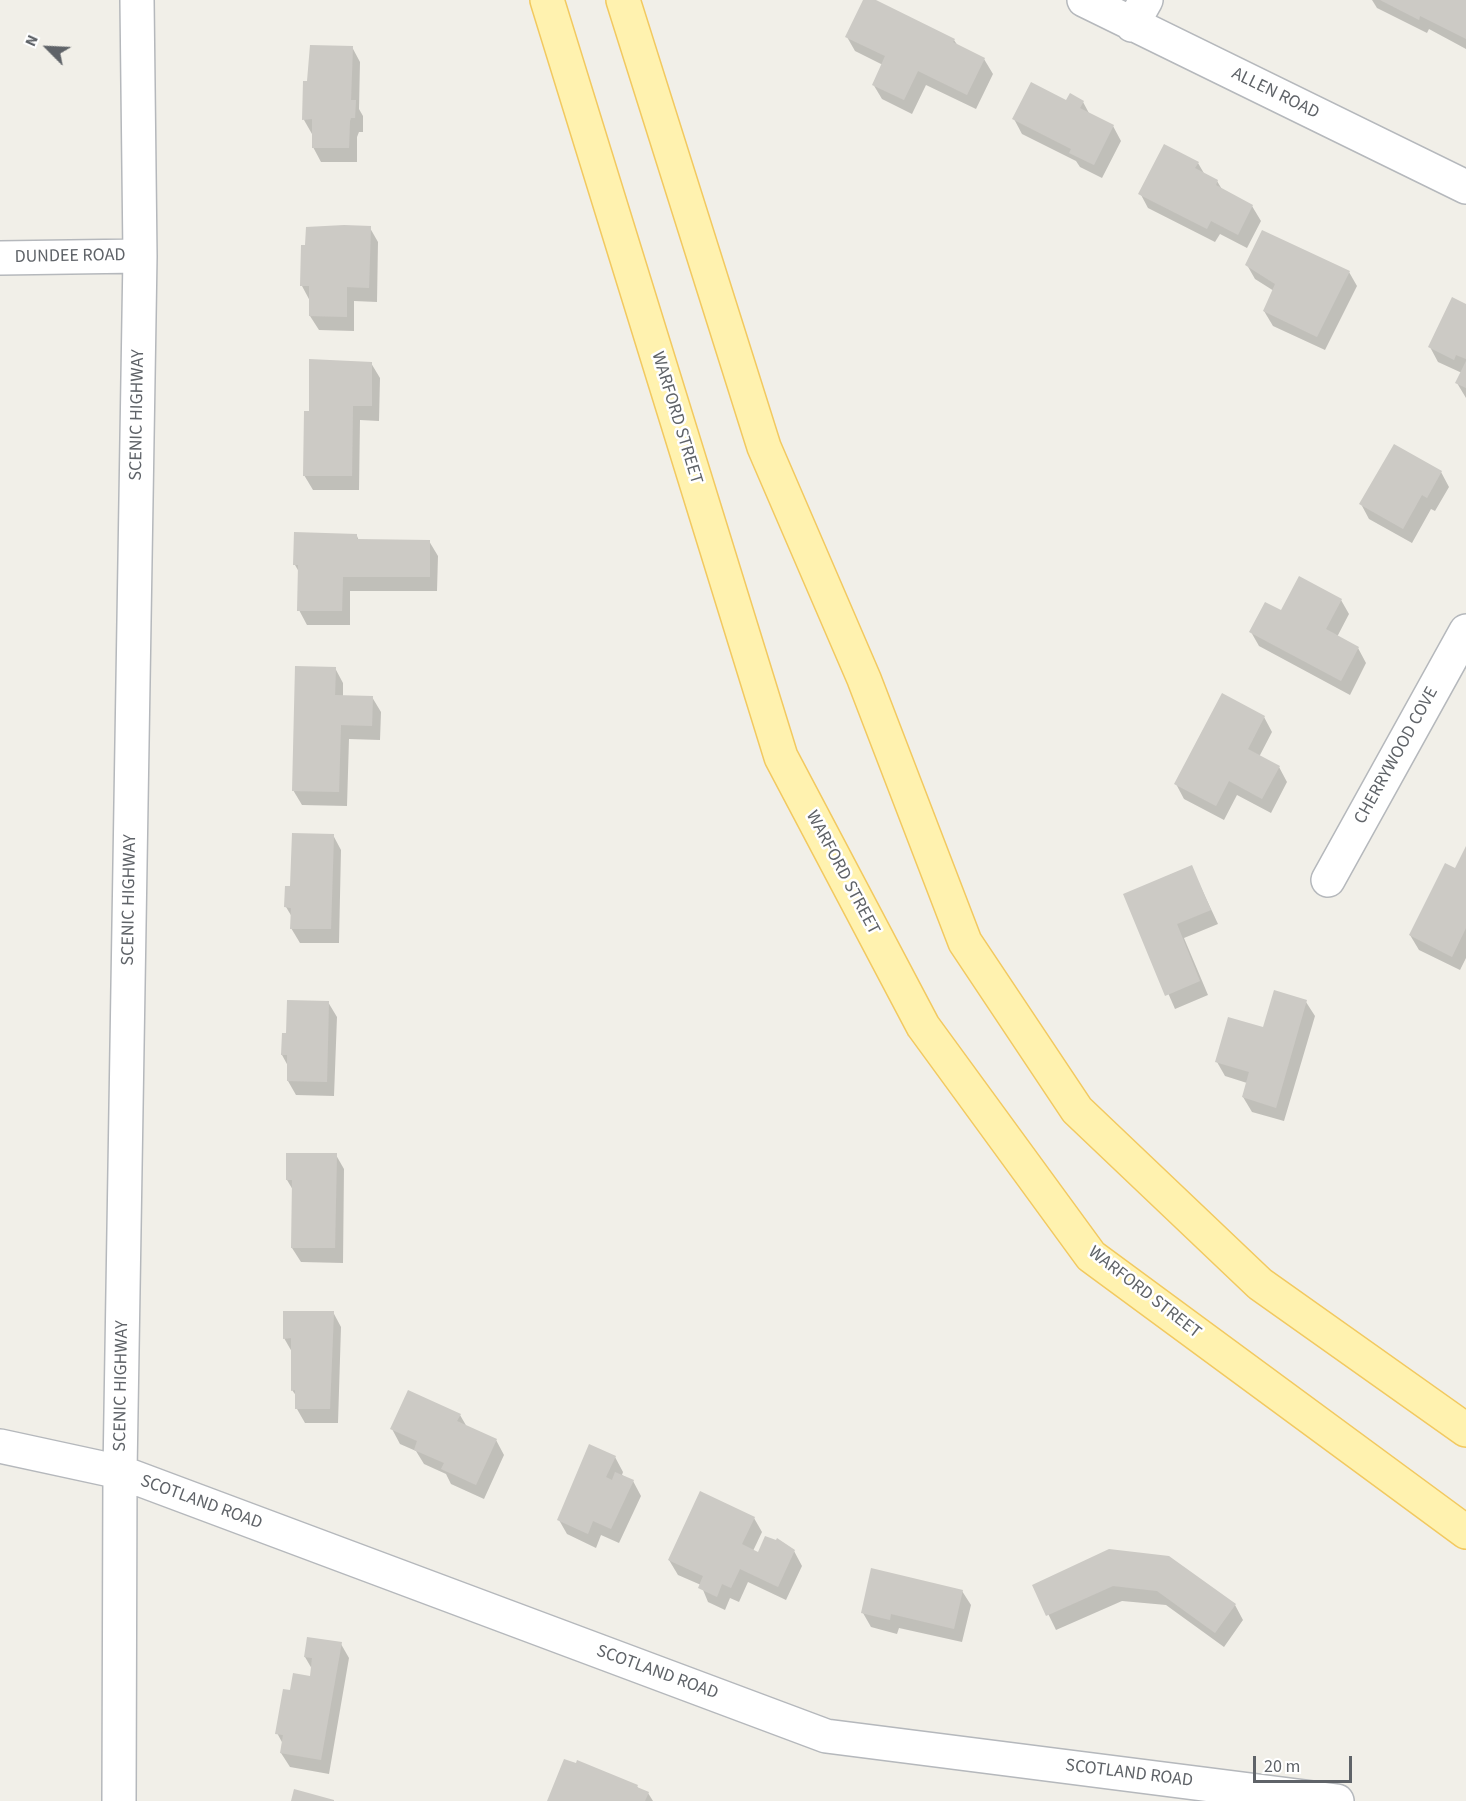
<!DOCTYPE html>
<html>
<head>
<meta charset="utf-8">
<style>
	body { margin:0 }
	#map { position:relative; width:1466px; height:1801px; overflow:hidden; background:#f1efe8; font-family:"Source Sans 3",sans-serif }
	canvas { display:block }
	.north { position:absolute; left:18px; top:18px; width:60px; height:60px; -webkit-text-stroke:4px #fff; paint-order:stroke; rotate:294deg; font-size:16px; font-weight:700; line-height:24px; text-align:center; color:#5f6368 }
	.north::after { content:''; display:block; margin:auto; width:21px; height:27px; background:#5f6368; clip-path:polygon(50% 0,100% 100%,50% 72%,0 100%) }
	.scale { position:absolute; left:1253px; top:1756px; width:99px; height:27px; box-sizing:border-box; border:3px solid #5f6368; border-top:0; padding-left:8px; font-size:18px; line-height:21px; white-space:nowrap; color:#5f6368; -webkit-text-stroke:4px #fff; paint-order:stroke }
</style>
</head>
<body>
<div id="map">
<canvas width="1466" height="1801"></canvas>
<div class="north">N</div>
<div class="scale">20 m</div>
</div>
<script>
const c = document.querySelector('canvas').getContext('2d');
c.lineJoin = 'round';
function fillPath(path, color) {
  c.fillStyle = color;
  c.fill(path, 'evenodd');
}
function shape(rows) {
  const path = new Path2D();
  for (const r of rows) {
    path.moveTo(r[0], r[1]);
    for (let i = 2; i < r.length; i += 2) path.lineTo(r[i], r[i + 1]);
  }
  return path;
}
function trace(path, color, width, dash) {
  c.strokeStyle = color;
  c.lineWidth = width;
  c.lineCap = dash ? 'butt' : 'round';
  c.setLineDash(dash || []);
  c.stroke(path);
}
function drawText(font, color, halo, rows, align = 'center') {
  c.font = font + ' "Source Sans 3",sans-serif';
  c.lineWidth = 5;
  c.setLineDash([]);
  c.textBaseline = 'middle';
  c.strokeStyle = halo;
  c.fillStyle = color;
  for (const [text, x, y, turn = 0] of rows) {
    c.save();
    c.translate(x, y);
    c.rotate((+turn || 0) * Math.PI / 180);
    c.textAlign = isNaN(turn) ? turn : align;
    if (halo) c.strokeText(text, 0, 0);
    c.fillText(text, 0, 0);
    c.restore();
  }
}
fillPath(shape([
	[865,0,872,0,954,40,958,46,984,59,993,74,976,109,926,85,912,114,882,99,873,84,883,65,855,51,847,37],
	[1372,0,1466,0,1466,49,1429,29,1427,33,1377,8],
	[352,47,360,62,359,109,363,116,363,132,359,132,357,137,357,162,321,162,313,147,312,134,304,120,309,83],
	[1067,102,1083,102,1090,115,1113,126,1121,141,1102,178,1080,167,1076,161,1022,134,1014,119],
	[1198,163,1205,175,1217,181,1223,191,1252,206,1261,221,1247,248,1220,234,1215,242,1148,208,1140,193],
	[370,228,378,242,377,302,354,301,354,331,319,330,310,316,310,301,302,286],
	[1247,265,1349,272,1357,286,1325,350,1273,326,1264,311,1274,291,1255,279],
	[1466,305,1466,398,1457,383,1462,373,1438,362,1430,347],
	[371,363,380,378,379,421,360,420,359,490,313,490,304,475,310,413],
	[1441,472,1449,487,1435,511,1431,509,1412,543,1369,519,1361,504],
	[357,536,359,541,429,541,438,556,437,591,350,591,350,625,307,625,299,610,299,572,295,565],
	[1341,600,1349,614,1337,637,1358,648,1366,663,1350,695,1259,646,1251,632,1282,612],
	[335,668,343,683,343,696,372,697,381,712,380,740,349,739,347,806,302,805,293,790],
	[1264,717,1272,732,1259,757,1279,767,1287,782,1271,813,1237,795,1224,820,1184,799,1176,784],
	[333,835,341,850,339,943,300,943,291,928,292,917,286,907,292,888],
	[1466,850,1466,958,1460,970,1419,950,1410,935,1456,870],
	[1191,866,1218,924,1184,938,1208,995,1175,1009,1125,894],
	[328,1002,337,1017,334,1096,296,1095,288,1081,288,1066,282,1055,287,1034],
	[1306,1002,1315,1016,1284,1121,1252,1112,1243,1097,1247,1083,1225,1076,1217,1062],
	[336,1155,344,1169,343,1263,301,1262,292,1248,293,1190,287,1180],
	[333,1312,341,1327,338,1423,305,1423,297,1409,297,1397,292,1390,292,1352,284,1338],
	[460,1415,467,1427,496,1440,504,1455,484,1499,451,1484,446,1474,424,1464,416,1451,400,1444,392,1429],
	[615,1457,623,1472,622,1475,633,1481,641,1496,619,1543,601,1535,596,1548,567,1534,559,1520],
	[754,1518,762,1532,753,1551,758,1554,794,1551,802,1566,786,1600,748,1582,739,1602,730,1598,725,1610,708,1602,701,1585,678,1575,669,1560],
	[1109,1551,1235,1605,1243,1620,1224,1647,1166,1605,1122,1601,1056,1630,1034,1585],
	[962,1591,971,1605,962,1642,899,1628,897,1634,871,1627,863,1613],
	[341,1644,349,1658,329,1774,290,1767,281,1753,283,1744,277,1733,292,1692,311,1677,312,1669,305,1657],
	[637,1786,639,1790,648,1793,653,1801,549,1801]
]), '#0003');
fillPath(shape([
	[863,0,876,0,955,39,953,42,985,58,967,95,918,71,904,100,872,85,885,56,845,37],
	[1380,0,1466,0,1466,39,1420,16,1419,20],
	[310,45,353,46,351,100,356,100,355,118,351,118,350,121,349,148,312,148,312,119,302,120,303,81,307,81],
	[1031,82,1066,100,1070,93,1084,101,1080,108,1114,125,1094,165,1069,153,1071,149,1012,119],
	[1164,144,1199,162,1195,168,1218,180,1216,185,1253,205,1238,235,1211,221,1207,229,1138,194],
	[344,225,371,226,369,288,347,287,347,317,309,316,309,286,300,286,301,245,305,245,306,227],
	[1262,230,1350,271,1317,337,1263,311,1275,284,1245,265],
	[1452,297,1466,304,1466,359,1456,355,1454,360,1428,347],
	[309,359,372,362,372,406,353,406,352,476,303,476,304,411,309,411],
	[1466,361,1466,388,1455,383],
	[1394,444,1442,471,1427,498,1422,495,1403,529,1359,504],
	[294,532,357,534,357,539,430,540,430,577,343,577,342,611,297,611,298,565,293,565],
	[1299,576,1342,599,1326,629,1359,647,1341,681,1249,632,1265,602,1281,610],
	[295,666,336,667,335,695,373,696,372,726,341,725,339,792,292,791],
	[1222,693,1265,716,1248,749,1280,766,1262,799,1229,781,1216,806,1174,784],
	[292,833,334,834,331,929,290,929,291,908,284,907,285,886,290,886],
	[1466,846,1466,928,1452,957,1409,935,1445,863,1455,868],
	[1192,865,1211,910,1177,924,1200,981,1165,996,1123,894],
	[1274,990,1307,1000,1276,1108,1242,1097,1249,1072,1215,1062,1228,1017,1263,1027],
	[287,1000,329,1001,327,1082,287,1081,287,1055,281,1055,282,1033,286,1033],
	[286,1153,337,1153,335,1248,291,1248,292,1180,286,1180],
	[283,1311,334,1311,330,1409,295,1409,295,1390,291,1391,291,1338,283,1339],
	[408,1390,461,1414,457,1421,497,1439,476,1485,441,1469,444,1463,414,1450,417,1441,390,1429],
	[589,1444,616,1456,606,1477,612,1480,615,1472,634,1480,611,1529,593,1521,588,1534,557,1520],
	[700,1491,755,1517,742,1544,758,1552,765,1536,776,1540,777,1538,795,1550,778,1587,740,1569,731,1588,722,1584,717,1597,698,1588,703,1576,668,1560],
	[1109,1549,1169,1556,1236,1604,1215,1633,1157,1591,1113,1586,1046,1616,1032,1585],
	[871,1568,963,1590,954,1629,891,1614,890,1620,861,1613],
	[307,1637,342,1642,321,1760,280,1753,283,1735,275,1734,283,1689,290,1690,293,1673,310,1676,312,1658,304,1657],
	[564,1759,576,1763,577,1760,638,1785,637,1787,649,1792,645,1801,547,1801],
	[294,1789,334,1800,334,1801,291,1801]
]), '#cccac5');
const minor = shape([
	[1084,0,1466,187],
	[1132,25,1146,0],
	[0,258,140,256],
	[1328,880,1466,631],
	[0,1446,120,1472,826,1736,1337,1801],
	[119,1801,120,1472,140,256,137,0]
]);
const major = shape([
	[547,0,781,757,923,1026,1091,1256,1466,1532],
	[623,0,764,447,864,679,965,942,1077,1110,1260,1284,1466,1430]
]);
trace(minor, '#b5b8bc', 36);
trace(major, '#f2c960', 36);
trace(minor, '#fff', 33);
trace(major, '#fff2af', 33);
drawText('18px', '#5f6368', '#fff', [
	["ALLEN ROAD",1275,94,26],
	["DUNDEE ROAD",70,257,-1],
	["SCENIC HIGHWAY",138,415,-89],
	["WARFORD STREET",676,418,73],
	["CHERRYWOOD COVE",1397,756,-61],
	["WARFORD STREET",842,873,62],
	["SCENIC HIGHWAY",130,900,-89],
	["WARFORD STREET",1144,1293,38],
	["SCENIC HIGHWAY",122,1386,-89],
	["SCOTLAND ROAD",201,1503,20],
	["SCOTLAND ROAD",657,1673,20],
	["SCOTLAND ROAD",1129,1774,7]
]);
</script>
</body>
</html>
